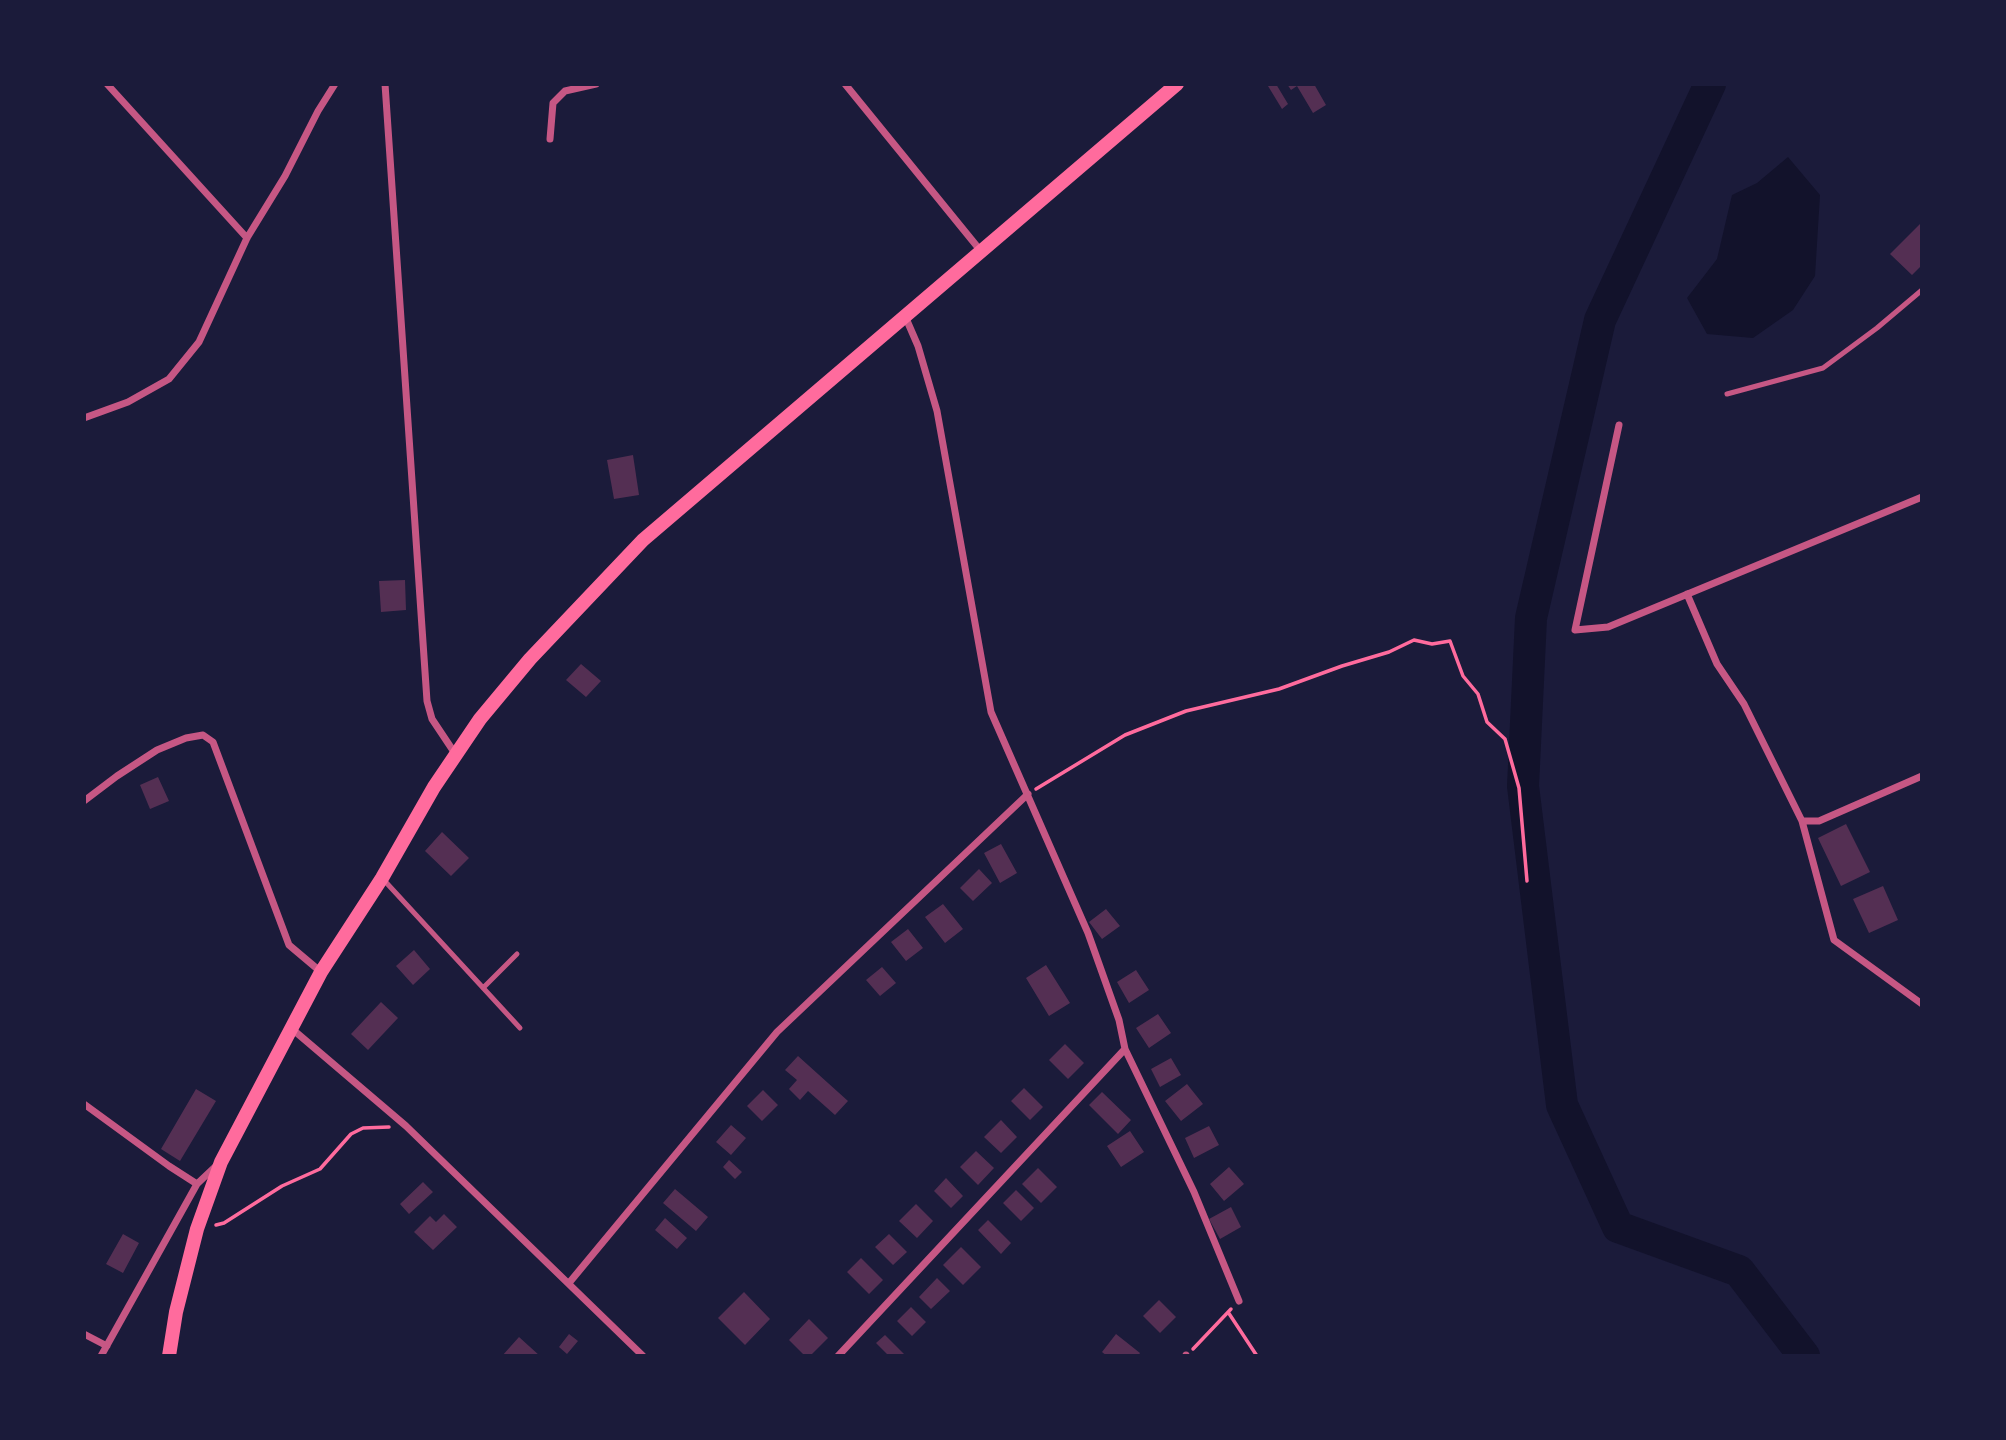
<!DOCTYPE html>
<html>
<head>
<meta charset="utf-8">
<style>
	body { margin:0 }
	#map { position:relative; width:2006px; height:1440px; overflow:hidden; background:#1b1b3a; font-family:"Open Sans",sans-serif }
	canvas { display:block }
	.frame { position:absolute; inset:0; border:86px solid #1b1b3a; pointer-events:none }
</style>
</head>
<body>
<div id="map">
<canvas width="2006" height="1440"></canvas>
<div class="frame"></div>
</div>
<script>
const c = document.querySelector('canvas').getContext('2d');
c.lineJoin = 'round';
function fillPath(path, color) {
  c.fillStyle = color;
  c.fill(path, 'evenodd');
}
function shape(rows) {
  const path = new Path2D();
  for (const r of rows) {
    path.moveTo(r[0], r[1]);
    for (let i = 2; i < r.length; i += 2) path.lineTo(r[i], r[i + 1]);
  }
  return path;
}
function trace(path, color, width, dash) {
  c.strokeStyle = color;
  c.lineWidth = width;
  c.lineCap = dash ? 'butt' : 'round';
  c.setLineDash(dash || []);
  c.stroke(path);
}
fillPath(shape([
	[1788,157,1820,195,1815,276,1793,310,1753,338,1707,334,1687,298,1717,259,1732,195,1757,183]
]), '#12122b');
trace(shape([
	[1710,84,1600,320,1531,618,1523,786,1562,1105,1618,1227,1739,1271,1804,1356]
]), '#12122b', 32);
fillPath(shape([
	[1271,84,1276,84,1288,104,1282,109,1268,86],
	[1287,84,1314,84,1326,105,1313,113,1297,86,1291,90],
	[1922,222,1922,265,1912,275,1890,254],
	[633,455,639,495,614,499,607,460],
	[405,580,406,610,381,612,379,581],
	[581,664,601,681,586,697,566,680],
	[158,777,169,801,150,809,140,785],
	[1846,824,1870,872,1841,886,1818,838],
	[442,832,469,858,451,876,425,851],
	[1001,844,1017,873,1000,883,984,853],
	[979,869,992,883,973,901,960,888],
	[1883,886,1898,920,1869,933,1853,899],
	[943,904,963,929,945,943,925,917],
	[1106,909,1120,926,1102,939,1089,922],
	[908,929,923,948,906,961,891,942],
	[414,950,430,969,413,985,396,966],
	[1046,965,1070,1003,1049,1016,1026,978],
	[882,967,896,983,880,996,866,980],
	[1136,970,1149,990,1129,1003,1117,982],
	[381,1002,398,1018,368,1050,351,1034],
	[1158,1014,1171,1033,1149,1048,1136,1028],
	[1065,1044,1084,1063,1068,1079,1049,1060],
	[798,1056,848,1101,835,1115,808,1091,800,1100,789,1089,797,1080,785,1070],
	[1171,1058,1181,1075,1160,1087,1151,1069],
	[1187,1084,1203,1104,1181,1121,1165,1101],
	[1024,1088,1043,1107,1030,1120,1011,1101],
	[196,1089,216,1101,180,1161,161,1149],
	[763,1090,778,1105,762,1121,747,1106],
	[1102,1092,1131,1120,1118,1134,1089,1105],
	[1001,1120,1017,1137,1001,1153,984,1137],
	[731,1125,746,1138,731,1155,716,1142],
	[1209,1126,1219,1145,1194,1158,1185,1138],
	[1130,1131,1144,1152,1121,1167,1107,1146],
	[976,1151,994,1168,978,1185,960,1167],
	[729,1160,742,1172,735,1179,723,1167],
	[1229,1167,1244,1184,1224,1201,1210,1184],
	[1038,1168,1057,1187,1041,1203,1022,1184],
	[946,1178,963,1196,951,1208,934,1191],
	[423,1182,433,1192,409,1214,400,1204],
	[675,1189,708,1217,696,1231,663,1203],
	[1016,1190,1034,1208,1021,1221,1003,1203],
	[916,1204,933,1221,917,1238,899,1221],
	[1231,1207,1241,1227,1220,1239,1209,1219],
	[444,1214,457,1227,433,1250,414,1232,430,1216,436,1222],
	[665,1218,687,1238,677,1249,655,1230],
	[988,1220,1011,1243,1001,1254,978,1230],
	[123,1234,139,1243,123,1273,106,1264],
	[889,1234,907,1252,893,1265,875,1247],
	[961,1247,981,1267,963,1285,943,1265],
	[861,1258,883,1280,869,1294,847,1272],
	[937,1278,950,1291,931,1309,919,1297],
	[744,1292,770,1319,745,1345,718,1318],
	[1159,1300,1176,1317,1160,1333,1143,1316],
	[911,1307,926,1322,912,1336,897,1321],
	[809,1319,828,1338,810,1356,805,1356,789,1340],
	[569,1334,578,1341,567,1354,559,1347],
	[1116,1334,1140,1353,1138,1356,1107,1356,1102,1352],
	[885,1335,906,1356,889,1356,876,1343],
	[519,1337,540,1356,502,1356]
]), '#542f53');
trace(shape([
	[1036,789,1125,735,1186,711,1279,689,1342,666,1389,652,1414,640,1432,644,1450,641,1463,676,1478,694,1487,722,1505,739,1519,788,1527,881],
	[216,1225,224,1223,282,1186,320,1169,351,1134,363,1128,389,1127],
	[1228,1312,1257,1356],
	[1193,1349,1231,1309]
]), '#ff6b9d', 3.5);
trace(shape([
	[1727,394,1823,368,1877,328,1922,290],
	[382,878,520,1028],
	[483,988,517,954]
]), '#c65784', 5);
trace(shape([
	[107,84,247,238],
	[385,84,427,701,432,719,456,755],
	[845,84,980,250],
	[550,139,553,103,565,91,596,84],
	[905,316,918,346,937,411,991,712,1088,933,1119,1020,1125,1049,1194,1192,1239,1301],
	[84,418,128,402,169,379,199,342,247,238,285,176,318,111,335,84],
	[1619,425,1575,630,1608,627,1922,497],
	[1687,594,1717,664,1744,704,1802,821,1834,940,1922,1004],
	[84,801,117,776,157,750,186,738,203,735,213,742,289,945,321,972],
	[1802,821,1819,821,1922,776],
	[291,1028,406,1126,643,1356],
	[84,1104,169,1166,197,1184],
	[569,1283,777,1032,1028,794],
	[84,1334,107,1346],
	[101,1356,197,1184,216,1166],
	[838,1356,1125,1049],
	[1186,1356,1186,1355]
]), '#c65784', 7);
trace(shape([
	[169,1356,176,1312,197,1229,221,1162,321,972,382,878,434,787,480,719,530,659,643,540,1177,84]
]), '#ff6b9d', 14);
</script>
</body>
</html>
